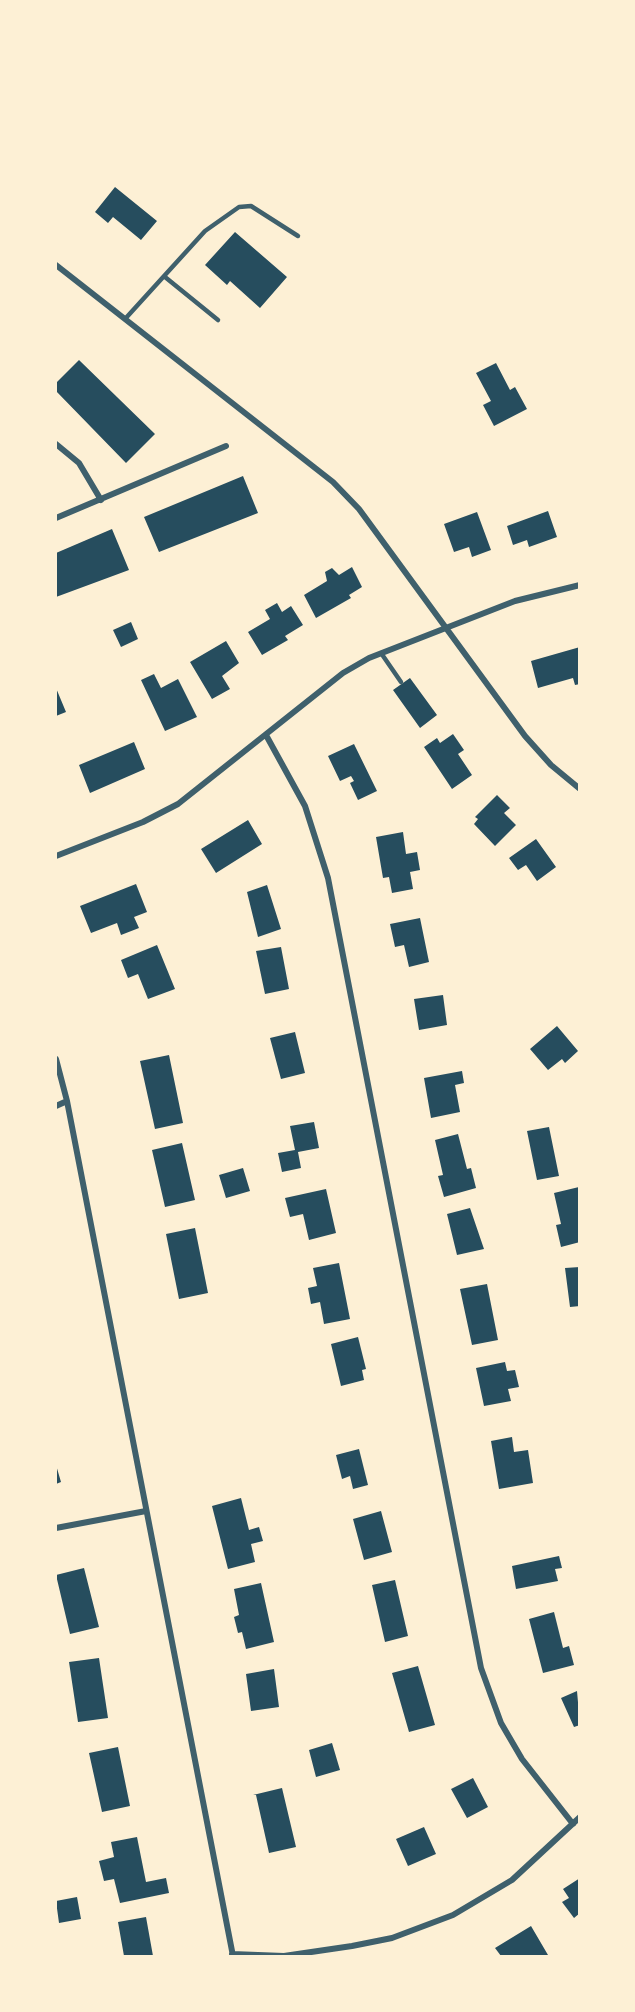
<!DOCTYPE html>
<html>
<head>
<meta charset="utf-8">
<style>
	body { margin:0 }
	#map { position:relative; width:635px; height:2012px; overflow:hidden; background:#fdf0d5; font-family:"Titillium Web",sans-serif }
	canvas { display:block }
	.frame { position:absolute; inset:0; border:57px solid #fdf0d5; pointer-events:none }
</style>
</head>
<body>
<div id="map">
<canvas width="635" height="2012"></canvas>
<div class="frame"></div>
</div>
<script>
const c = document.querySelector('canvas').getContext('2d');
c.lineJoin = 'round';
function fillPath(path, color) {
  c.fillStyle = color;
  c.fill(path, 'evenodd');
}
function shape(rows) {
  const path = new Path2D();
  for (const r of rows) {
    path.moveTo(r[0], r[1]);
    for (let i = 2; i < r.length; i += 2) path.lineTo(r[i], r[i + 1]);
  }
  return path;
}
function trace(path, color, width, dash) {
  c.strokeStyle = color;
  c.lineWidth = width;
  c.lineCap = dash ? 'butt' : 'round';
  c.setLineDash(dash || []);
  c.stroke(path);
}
fillPath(shape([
	[115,187,157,221,141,240,113,217,108,223,95,212],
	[235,232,287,277,260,308,230,281,227,285,205,265],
	[79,360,155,434,126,463,56,391,56,383],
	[496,363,510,390,515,387,527,409,494,426,483,405,491,401,476,373],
	[243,476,258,513,159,552,144,517],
	[548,511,557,537,529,547,527,540,513,545,507,526],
	[477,512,491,550,472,557,469,547,454,552,444,524],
	[112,529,129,570,56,597,56,553],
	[352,567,362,587,349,595,351,598,316,618,304,595,327,581,325,572,332,568,339,575],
	[277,603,282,612,291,606,303,625,285,636,288,640,262,655,248,632,270,619,265,610],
	[131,622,138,639,121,647,113,630],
	[226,641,239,663,222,676,230,689,212,699,190,662],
	[580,647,580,684,575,685,573,678,538,688,531,661],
	[154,674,161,688,178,679,197,717,165,731,141,680],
	[410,678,437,715,420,728,393,690],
	[56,688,66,712,56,716],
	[453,734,464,750,458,754,472,775,452,789,424,747,437,738,440,743],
	[134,742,145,769,90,793,79,765],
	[354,744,377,791,358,800,350,783,354,781,351,776,340,781,328,756],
	[497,795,510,808,504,813,516,825,495,846,474,824,478,819,475,817],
	[248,820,262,844,216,873,201,849],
	[403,832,406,854,417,852,420,870,410,872,413,889,392,893,389,877,383,878,376,837],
	[536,839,556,867,537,881,526,865,518,870,509,858],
	[136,884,147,912,134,917,139,928,121,935,117,923,91,933,80,906],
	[267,885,281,929,258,937,247,892],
	[420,918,429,962,409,967,404,945,395,947,390,924],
	[157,945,175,989,148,999,138,974,128,978,121,960],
	[281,947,289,989,265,994,256,951],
	[443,995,447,1025,419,1030,414,999],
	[557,1026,578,1051,565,1063,562,1059,548,1070,530,1049],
	[295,1032,305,1073,281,1079,270,1038],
	[169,1055,183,1123,155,1129,140,1061],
	[462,1071,464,1083,455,1085,460,1112,431,1118,424,1078],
	[314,1122,319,1148,298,1152,301,1168,282,1172,278,1153,295,1150,290,1126],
	[549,1127,559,1176,537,1180,527,1131],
	[458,1134,467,1169,471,1168,476,1188,444,1197,438,1176,443,1175,435,1140],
	[182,1143,195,1200,165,1207,152,1150],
	[243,1168,250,1191,226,1198,219,1175],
	[579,1187,580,1242,561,1247,556,1225,561,1224,554,1193],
	[326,1189,336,1233,309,1240,303,1214,290,1217,285,1198],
	[470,1208,484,1249,457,1255,447,1214],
	[195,1228,208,1293,179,1299,166,1234],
	[339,1263,350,1319,324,1324,320,1302,311,1304,308,1288,317,1286,313,1268],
	[580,1267,580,1306,570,1307,565,1268],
	[487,1284,498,1340,472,1345,460,1289],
	[358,1337,366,1369,362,1370,364,1380,341,1386,331,1344],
	[505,1362,507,1371,515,1370,519,1387,508,1389,511,1401,484,1406,476,1368],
	[512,1437,514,1452,528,1450,533,1483,499,1489,491,1441],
	[359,1449,368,1485,353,1489,350,1476,342,1479,336,1455],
	[56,1465,61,1482,56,1484],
	[241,1498,249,1530,259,1527,263,1541,251,1544,255,1562,228,1569,212,1506],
	[381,1511,392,1552,364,1560,353,1519],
	[559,1556,562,1568,555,1569,558,1581,516,1589,512,1566],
	[84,1568,99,1627,70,1634,56,1575],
	[395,1580,408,1636,385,1642,372,1585],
	[261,1583,274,1642,246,1649,242,1632,238,1633,234,1617,239,1615,234,1589],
	[554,1612,563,1648,569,1646,574,1665,543,1673,529,1619],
	[99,1658,108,1718,78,1722,69,1662],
	[418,1666,435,1725,409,1732,392,1673],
	[274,1669,279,1707,251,1711,246,1674],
	[577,1691,580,1725,574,1727,561,1698],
	[332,1743,340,1770,316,1777,309,1750],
	[118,1747,130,1806,102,1812,89,1753],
	[473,1778,488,1807,467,1818,451,1789],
	[282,1788,296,1847,269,1853,256,1795,253,1795],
	[424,1827,436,1854,408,1866,396,1839],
	[137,1837,146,1882,166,1878,169,1893,120,1903,114,1879,104,1881,99,1861,114,1857,111,1842],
	[580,1878,580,1913,574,1918,562,1902,569,1898,563,1889],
	[77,1897,81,1919,59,1923,56,1901],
	[146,1917,153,1956,124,1956,118,1922],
	[531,1926,548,1955,501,1956,495,1948]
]), '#264d5e');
trace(shape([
	[165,277,218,320],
	[125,319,205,231,239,207,251,206,298,236],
	[381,653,401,682]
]), '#3f606c', 4.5);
trace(shape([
	[56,265,333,482,359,509,525,736,551,765,580,789],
	[56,444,79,463,101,500],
	[56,518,226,446],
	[266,735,305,806,328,878,481,1668,501,1723,522,1759,573,1824],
	[56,856,143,822,178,804,343,673,369,658,515,601,580,585],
	[56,1059,67,1101,233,1956],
	[56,1106,67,1101],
	[56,1528,146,1511],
	[232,1954,284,1956,352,1946,392,1938,453,1915,512,1880,580,1817]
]), '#3f606c', 6);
</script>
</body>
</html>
